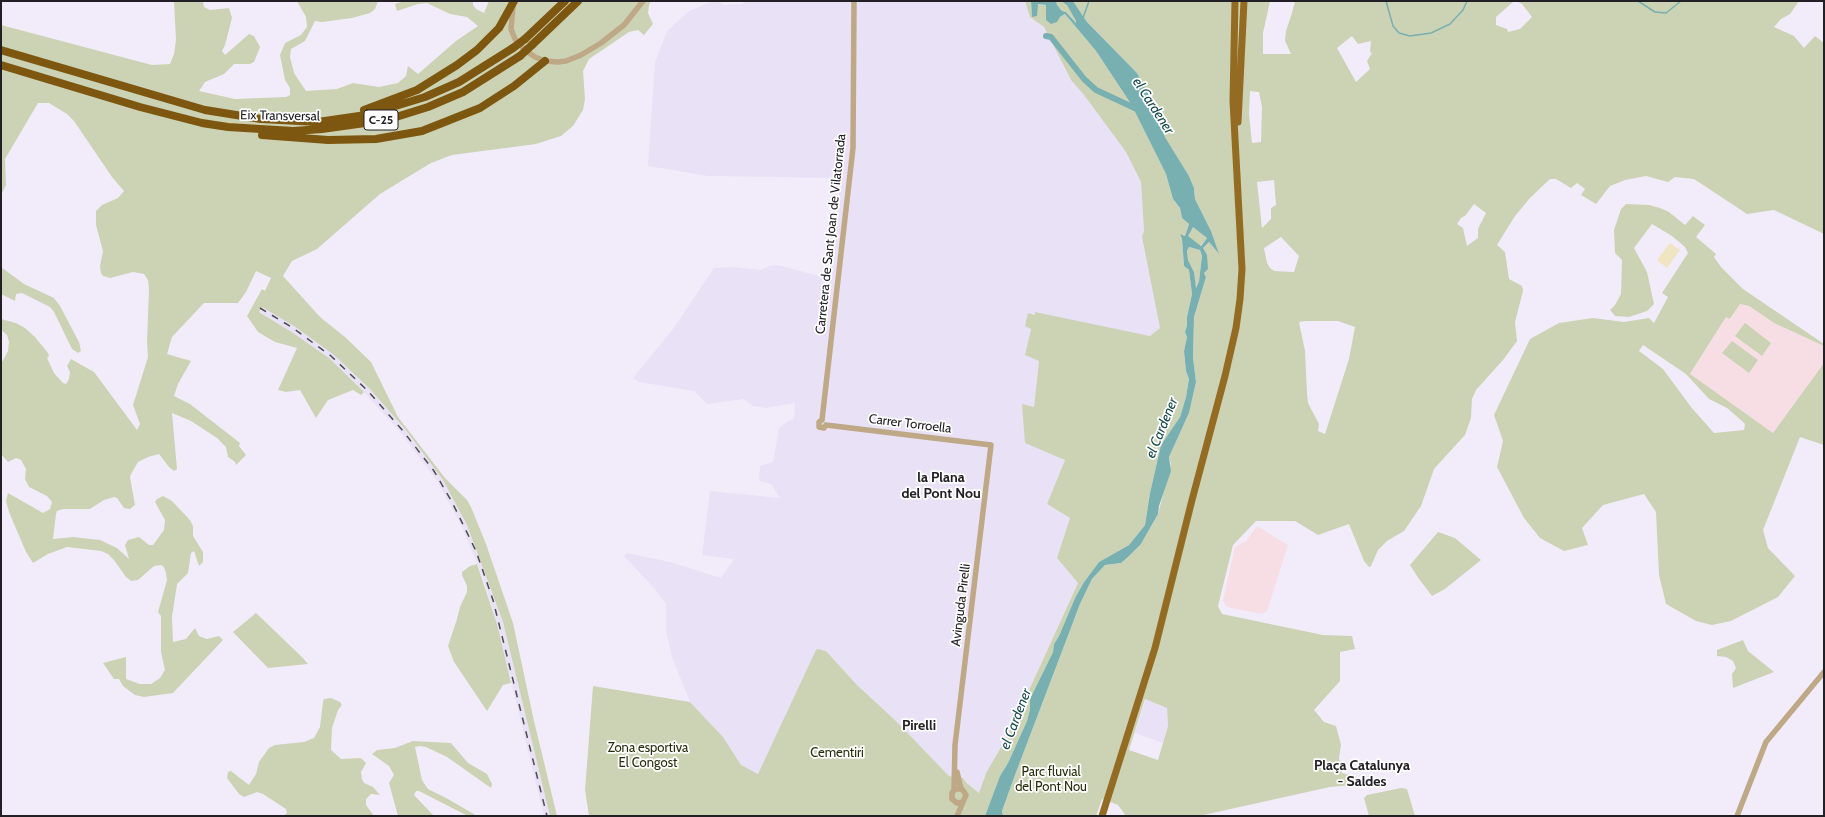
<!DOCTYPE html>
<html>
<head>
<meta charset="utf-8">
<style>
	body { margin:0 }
	#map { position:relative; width:1825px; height:817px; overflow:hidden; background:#f2ecfa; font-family:Cabin,sans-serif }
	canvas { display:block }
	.frame { position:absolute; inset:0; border:2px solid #222025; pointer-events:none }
</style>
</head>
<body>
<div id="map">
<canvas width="1825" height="817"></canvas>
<div class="frame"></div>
</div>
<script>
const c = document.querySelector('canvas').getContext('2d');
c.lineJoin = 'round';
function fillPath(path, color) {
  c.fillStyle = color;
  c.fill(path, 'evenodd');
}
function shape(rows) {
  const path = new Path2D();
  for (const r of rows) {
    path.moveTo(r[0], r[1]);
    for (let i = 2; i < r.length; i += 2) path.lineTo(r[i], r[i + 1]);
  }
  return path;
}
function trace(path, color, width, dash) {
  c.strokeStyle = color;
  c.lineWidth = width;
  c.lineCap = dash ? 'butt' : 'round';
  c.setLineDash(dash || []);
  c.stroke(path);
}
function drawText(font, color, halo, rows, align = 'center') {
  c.font = font + ' Cabin,sans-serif';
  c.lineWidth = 3.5;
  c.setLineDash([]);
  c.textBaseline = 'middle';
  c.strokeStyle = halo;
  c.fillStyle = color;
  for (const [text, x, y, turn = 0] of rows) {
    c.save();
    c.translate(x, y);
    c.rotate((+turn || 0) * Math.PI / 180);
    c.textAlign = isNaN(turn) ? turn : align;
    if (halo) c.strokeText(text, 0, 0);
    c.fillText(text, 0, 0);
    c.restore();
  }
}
fillPath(shape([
	[713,1,719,1,724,5,741,4,746,1,1025,1,1030,17,1044,27,1071,80,1084,95,1126,152,1141,182,1144,231,1142,237,1160,328,1150,336,1035,313,1035,315,1029,313,1031,328,1025,355,1039,361,1034,407,1022,404,1065,460,1047,504,1070,518,1057,558,1078,583,1019,712,1004,742,986,773,979,793,963,778,949,776,896,721,857,685,826,651,822,649,758,774,748,770,741,765,723,737,690,702,672,657,666,631,666,604,655,589,624,556,627,553,670,562,721,578,734,559,702,555,710,491,780,498,771,484,759,481,760,466,773,462,779,428,788,421,794,419,795,403,766,408,753,406,744,399,707,404,694,391,639,382,633,378,673,329,714,268,733,267,761,270,769,266,778,265,830,279,841,178,708,176,648,166,655,62,667,31,689,11],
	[262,307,294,326,334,355,370,389,405,429,443,480,467,525,503,622,550,816,544,816,497,624,483,577,462,527,437,481,401,433,364,392,329,358,259,311],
	[1146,699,1167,708,1168,726,1163,743,1135,733]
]), '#e9e1f6');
fillPath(shape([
	[1740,304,1749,306,1774,323,1824,346,1824,363,1773,433,1690,375,1726,317,1731,319],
	[1257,526,1288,545,1267,611,1262,614,1227,607,1223,601,1235,547,1246,541]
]), '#f7dde4');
fillPath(shape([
	[174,1,203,1,204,7,210,10,229,8,232,18,225,45,222,51,225,55,249,34,254,36,260,47,254,62,250,64,234,64,224,74,205,82,199,91,235,99,286,97,290,95,290,88,285,80,280,55,285,43,301,35,307,27,306,17,297,1,378,1,375,9,370,13,352,18,322,22,315,21,305,41,291,49,290,57,294,73,306,91,337,89,353,83,379,87,398,83,406,76,408,66,418,74,456,41,478,26,467,17,450,14,427,3,418,4,397,11,395,4,401,2,473,1,473,5,476,9,484,13,489,1,651,1,649,5,648,13,653,24,644,35,638,30,629,32,589,59,583,71,585,99,583,110,573,126,561,136,536,144,452,155,431,163,380,194,317,249,292,261,283,276,320,317,345,337,371,362,398,417,445,478,467,500,471,507,486,544,513,623,534,721,557,816,550,816,503,622,467,525,443,480,405,429,370,389,334,355,294,326,262,307,259,312,290,331,329,358,364,392,361,395,353,390,328,400,316,418,300,390,286,392,278,390,297,348,275,342,258,332,247,316,262,289,265,291,271,278,256,271,246,292,238,303,204,303,172,337,167,354,191,361,178,384,174,396,190,404,240,443,239,446,246,455,236,465,235,462,228,457,226,447,217,438,191,421,172,413,177,469,174,471,169,467,159,454,148,457,138,462,131,474,130,477,135,505,130,509,124,508,117,498,114,497,104,500,90,509,63,509,57,511,56,514,53,539,73,537,100,540,117,548,129,559,125,545,128,540,139,537,149,545,153,545,164,530,165,520,155,502,157,499,163,496,172,501,190,520,193,526,193,536,203,552,203,562,199,566,194,551,191,553,188,573,177,584,172,617,173,642,186,639,195,628,199,636,207,639,219,636,223,640,173,693,144,697,135,695,123,686,119,679,114,679,103,663,126,657,126,679,140,684,151,684,160,678,165,670,161,652,161,616,158,612,167,580,166,573,164,567,161,565,154,566,138,580,131,581,126,577,114,560,108,554,101,551,67,547,48,554,33,563,26,552,9,512,6,501,8,493,43,513,50,509,52,502,47,496,29,487,25,479,26,469,21,460,16,458,8,462,1,454,1,364,8,351,9,342,7,335,1,330,1,319,16,323,25,328,35,337,48,353,49,356,47,358,54,373,63,383,66,384,69,379,70,372,67,366,71,359,94,372,137,430,140,424,133,405,148,357,147,342,149,290,148,280,144,274,133,272,110,278,103,276,101,273,100,266,103,251,96,225,96,211,102,205,118,198,124,191,112,177,74,121,67,114,49,103,38,103,5,159,6,185,1,195,1,25,152,65,170,64,174,54,176,40],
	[1025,1,1031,1,1032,17,1038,4,1046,5,1046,20,1060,17,1065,14,1096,51,1131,104,1166,174,1173,199,1180,208,1182,218,1189,224,1185,236,1180,234,1182,239,1184,266,1189,270,1192,294,1187,317,1187,325,1185,332,1187,337,1184,351,1186,371,1189,379,1186,397,1180,417,1161,445,1150,493,1145,525,1129,545,1099,562,1084,582,1075,598,1059,636,1054,644,1053,652,1030,699,1030,709,1027,721,1008,763,1000,776,985,816,589,816,585,790,593,686,690,702,723,737,741,765,758,774,816,650,818,649,826,651,857,685,896,721,949,776,963,778,967,783,979,793,986,773,1004,742,1019,712,1078,583,1057,558,1070,518,1047,504,1065,460,1025,443,1022,404,1034,407,1039,361,1025,355,1031,329,1025,326,1028,313,1035,315,1035,312,1150,336,1160,328,1142,237,1144,231,1141,182,1126,152,1084,95,1071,80,1044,27,1030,17],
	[1056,1,1061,1,1067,4,1076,21,1076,23,1066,12,1062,11,1057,5],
	[1073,1,1270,1,1263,33,1263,54,1291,54,1285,41,1286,31,1292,13,1295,1,1514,1,1496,17,1496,25,1507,29,1508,32,1520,29,1532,17,1522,4,1516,1,1799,1,1790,14,1781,19,1774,27,1794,36,1804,48,1815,36,1824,43,1824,234,1774,210,1747,214,1694,179,1675,177,1668,182,1646,176,1625,180,1610,186,1596,204,1581,195,1585,189,1577,183,1571,188,1556,179,1550,179,1530,198,1515,216,1497,245,1505,252,1509,279,1522,286,1523,291,1515,322,1517,341,1503,360,1476,390,1472,399,1471,418,1465,435,1434,469,1421,506,1404,531,1387,541,1378,550,1371,566,1369,567,1364,561,1349,524,1318,535,1295,521,1256,521,1233,545,1218,606,1222,614,1323,635,1352,636,1355,649,1340,652,1340,681,1314,710,1324,722,1336,726,1341,745,1339,758,1342,773,1356,777,1363,784,1330,787,1199,816,1126,816,1118,805,1102,799,1096,816,1003,816,1002,811,1015,775,1080,604,1092,579,1105,565,1121,563,1128,557,1141,544,1158,514,1171,464,1169,457,1189,413,1196,382,1193,359,1194,317,1206,277,1204,273,1202,249,1209,242,1218,253,1211,231,1195,199,1194,188,1189,176,1165,137,1151,98,1137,73,1087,22],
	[1352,36,1358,44,1371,41,1370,52,1372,53,1367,61,1370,69,1356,82,1337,48],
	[1250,91,1259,92,1262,107,1261,142,1252,143,1249,114],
	[1274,180,1276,205,1271,208,1271,219,1262,228,1257,182],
	[1474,204,1486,213,1478,229,1478,238,1467,246,1463,228,1457,224,1461,218,1465,216],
	[1281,237,1299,256,1294,272,1274,271,1270,268,1267,263,1264,248],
	[1305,321,1338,321,1355,327,1349,359,1325,434,1318,431,1319,424,1308,403,1307,393,1305,351,1299,322],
	[1145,699,1167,708,1168,726,1158,760,1129,750],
	[1626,204,1649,205,1660,208,1669,212,1685,225,1693,216,1705,225,1696,237,1716,254,1714,257,1721,267,1743,289,1824,344,1824,346,1774,323,1749,306,1740,304,1730,319,1726,317,1690,374,1773,433,1824,363,1824,445,1800,437,1763,530,1768,548,1795,576,1778,597,1731,621,1712,625,1696,621,1666,604,1659,575,1656,512,1644,494,1603,505,1582,528,1588,545,1564,551,1540,538,1524,518,1497,467,1503,441,1494,415,1530,339,1559,323,1593,318,1624,322,1649,318,1654,323,1668,297,1662,293,1688,253,1685,247,1672,236,1652,224,1634,248,1647,272,1654,304,1647,311,1629,317,1615,316,1610,310,1615,305,1621,294,1622,260,1615,253,1614,230,1621,209],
	[1643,345,1686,374,1709,399,1727,408,1742,421,1745,424,1744,430,1714,433,1691,407,1663,369,1639,351],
	[1193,226,1207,238,1200,246,1187,236],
	[1189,247,1200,250,1202,256,1199,281,1195,289,1194,272,1188,260,1187,251],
	[1,267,24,284,54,298,60,306,79,342,81,351,78,353,72,349,54,312,50,307,22,293,16,294,15,301,1,294],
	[1745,323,1771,343,1762,356,1735,336],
	[1732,341,1758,360,1749,373,1722,353],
	[1438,532,1455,538,1481,560,1445,589,1432,596,1419,579,1410,565],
	[477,564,497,624,511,683,503,685,487,711,454,662,448,646,457,619,460,607,467,592,467,586,462,575,462,572,470,566],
	[256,613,302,657,308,664,268,668,233,632],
	[1743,640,1748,651,1774,672,1733,688,1732,674,1736,668,1733,661,1726,657,1717,656,1717,650],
	[331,698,340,702,342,705,338,710,332,728,331,750,341,759,361,758,366,763,361,772,362,779,364,783,373,787,380,795,371,794,366,799,366,805,374,816,283,816,287,813,286,809,263,794,257,792,244,797,239,794,227,778,228,772,231,771,249,785,256,774,259,762,269,748,275,745,304,742,314,738,320,727,323,702,324,699],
	[413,741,451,743,468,763,487,774,492,784,491,788,447,757,426,747,419,746,415,747,422,780,428,789,448,799,477,816,468,816,419,791,416,791,414,795,434,816,398,816,389,783,394,775,389,766,372,754,377,750,395,748],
	[1401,788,1407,789,1415,816,1369,816,1364,798,1367,795]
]), '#ccd3b4');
fillPath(shape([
	[1670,243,1680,250,1667,268,1657,260]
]), '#efe5c0');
fillPath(shape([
	[1031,1,1056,1,1057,5,1062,11,1066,12,1076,23,1076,21,1067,5,1061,1,1073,1,1087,22,1137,73,1151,98,1165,137,1189,176,1194,188,1195,199,1211,231,1219,254,1209,242,1203,248,1207,255,1208,269,1204,273,1206,277,1194,317,1193,358,1196,382,1189,413,1169,457,1171,471,1159,506,1158,514,1141,544,1128,557,1121,563,1105,565,1092,579,1080,604,1015,775,1002,811,1003,816,985,816,1000,776,1008,763,1027,721,1030,709,1030,699,1053,652,1054,644,1059,636,1075,598,1084,582,1099,562,1129,545,1145,525,1150,493,1161,445,1180,417,1186,397,1189,379,1186,371,1184,351,1187,337,1185,332,1187,325,1187,317,1192,294,1189,270,1184,266,1182,239,1180,234,1185,236,1189,224,1182,218,1180,208,1173,199,1166,174,1131,104,1096,51,1065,14,1060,17,1057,22,1051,24,1046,20,1046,5,1038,4,1037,16,1032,17],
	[1193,227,1207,238,1201,246,1188,236],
	[1189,247,1200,250,1202,256,1199,281,1196,288,1194,272,1188,260,1187,251]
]), '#78b0b1');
trace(shape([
	[1386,1,1393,26,1399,33,1410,36,1431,33,1450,24,1463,10,1467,1],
	[1638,1,1655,12,1666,13,1681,1],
	[1083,18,1089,1]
]), '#78b0b1', 1.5);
trace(shape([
	[1046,36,1051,37,1084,79,1096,90,1139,110]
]), '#78b0b1', 6);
trace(shape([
	[513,6,511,29,515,39,525,50,535,57,545,61,558,62,566,61,581,55,601,43,624,25,643,1],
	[822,420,853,148,854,1],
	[822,420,819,422,819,427,824,428,826,425],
	[826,425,991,445,955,745,954,790],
	[957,772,961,789],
	[957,816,966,795,962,789,955,789,952,793,952,799,957,803,963,802],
	[1737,816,1766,742,1824,672]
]), '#bea886', 5.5);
trace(shape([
	[1238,122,1244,1],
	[1102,816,1155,648,1192,500,1225,376,1236,328,1240,299,1242,269,1233,101,1235,1]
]), '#946b22', 7);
trace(shape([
	[525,39,565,1],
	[532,45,578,1],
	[1,50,205,110,261,119,318,122,366,115,425,97,459,82,513,48],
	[1,65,140,107,202,123,228,127,293,131,322,129,372,122,396,117,428,107,463,92,520,56],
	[364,110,417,90,457,65,477,50,499,28,514,1],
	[262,135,328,140,376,139,422,131,480,108,514,86,545,61]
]), '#7d5710', 8);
trace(shape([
	[260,308,293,328,331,356,368,391,403,431,434,471,452,502,476,551,493,600,547,816]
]), '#4e4b52', 1.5, [7, 7]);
trace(shape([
	[513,48,525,39],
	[520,56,532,45]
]), '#7d5710', 8);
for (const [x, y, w] of [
	[381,120,34]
]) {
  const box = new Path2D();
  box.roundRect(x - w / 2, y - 10, w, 20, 3);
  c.fillStyle = '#fff';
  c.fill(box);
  trace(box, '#222025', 1);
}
drawText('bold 12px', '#222025', null, [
	["C-25",381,120]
]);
drawText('13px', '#222025', '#fff', [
	["Eix Transversal",280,116,1],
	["Carretera de Sant Joan de Vilatorrada",831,234,-84],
	["Carrer Torroella",910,424,7],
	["Avinguda Pirelli",961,605,-83]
]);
drawText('13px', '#282d0b', '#fff', [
	["Zona esportiva",648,748],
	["El Congost",648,763],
	["Cementiri",837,753],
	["Parc fluvial",1051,772],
	["del Pont Nou",1051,787]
]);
drawText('italic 14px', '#174a4c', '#fff', [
	["el Cardener",1153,106,57],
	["el Cardener",1162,428,-68],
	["el Cardener",1016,719,-69]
]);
drawText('bold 14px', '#222025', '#fff', [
	["la Plana",941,478],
	["del Pont Nou",941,494],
	["Pirelli",919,726],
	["Plaça Catalunya",1362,766],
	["- Saldes",1362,782]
]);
</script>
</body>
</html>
